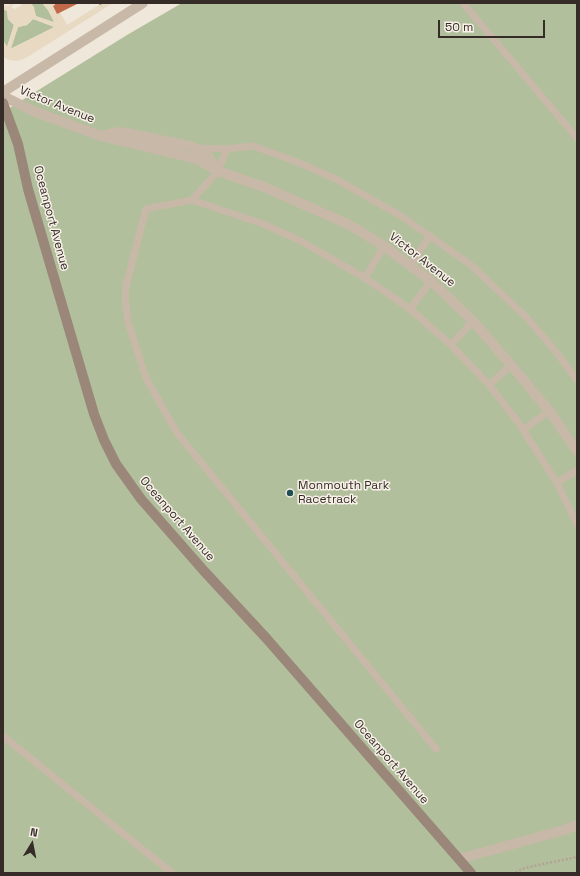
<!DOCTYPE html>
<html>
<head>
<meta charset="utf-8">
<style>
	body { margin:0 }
	#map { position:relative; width:580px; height:876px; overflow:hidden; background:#f0e7db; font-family:"Space Grotesk",sans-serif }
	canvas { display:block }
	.frame { position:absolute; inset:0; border:4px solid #352c28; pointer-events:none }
	.north { position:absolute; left:12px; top:824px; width:40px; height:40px; -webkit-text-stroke:3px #f8f1e8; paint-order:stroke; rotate:10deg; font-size:11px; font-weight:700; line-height:16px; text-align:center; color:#352c28 }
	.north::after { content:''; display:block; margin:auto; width:14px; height:18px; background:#352c28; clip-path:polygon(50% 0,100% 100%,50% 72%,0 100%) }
	.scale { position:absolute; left:438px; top:20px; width:107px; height:18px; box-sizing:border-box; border:2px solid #352c28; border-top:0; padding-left:5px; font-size:12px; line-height:14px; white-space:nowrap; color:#352c28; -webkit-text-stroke:3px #f8f1e8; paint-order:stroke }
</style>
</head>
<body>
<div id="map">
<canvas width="580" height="876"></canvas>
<div class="frame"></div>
<div class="north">N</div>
<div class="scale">50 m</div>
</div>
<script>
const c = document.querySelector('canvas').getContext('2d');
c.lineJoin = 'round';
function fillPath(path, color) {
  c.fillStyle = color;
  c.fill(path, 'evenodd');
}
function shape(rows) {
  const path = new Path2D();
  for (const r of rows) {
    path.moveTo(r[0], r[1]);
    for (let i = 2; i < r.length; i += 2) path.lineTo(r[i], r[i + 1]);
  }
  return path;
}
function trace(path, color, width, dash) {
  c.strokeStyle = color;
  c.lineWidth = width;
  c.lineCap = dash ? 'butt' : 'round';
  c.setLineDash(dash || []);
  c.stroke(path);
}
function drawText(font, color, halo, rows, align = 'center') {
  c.font = font + ' "Space Grotesk",sans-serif';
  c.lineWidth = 3;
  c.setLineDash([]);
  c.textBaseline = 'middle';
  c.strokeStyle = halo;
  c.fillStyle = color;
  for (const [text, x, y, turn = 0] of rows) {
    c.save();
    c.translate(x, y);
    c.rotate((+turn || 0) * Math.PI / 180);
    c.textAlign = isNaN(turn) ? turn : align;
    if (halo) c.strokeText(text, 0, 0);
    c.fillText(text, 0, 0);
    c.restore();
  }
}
fillPath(shape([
	[31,3,42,3,48,10,55,23,35,16],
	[182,3,577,3,577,873,3,873,3,112,127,35],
	[3,9,7,11,8,19,14,25,7,47,3,40],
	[33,19,55,27,10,49,18,27,27,25]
]), '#b2bf9c');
fillPath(shape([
	[11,3,15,3,11,7,15,9,18,7,21,6,22,3,31,3,34,7,36,16,54,22,48,10,42,3,54,3,57,14,60,12,67,25,102,3,113,3,26,58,17,61,9,60,3,57,3,40,7,47,14,25,8,19,7,11,3,9,3,5,8,6],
	[33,19,54,27,11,49,18,27,27,25]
]), '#e8d9c3');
fillPath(shape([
	[54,3,79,3,57,14,53,6,55,5]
]), '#c06a4a');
trace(shape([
	[100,3,101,7],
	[500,873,501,873],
	[516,873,522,869,529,867,577,857]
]), '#b4a292', 2.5, [2, 2]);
trace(shape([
	[463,3,577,138],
	[197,148,227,149],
	[192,200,263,224,299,240,365,278,410,309,451,345,489,385,518,422,557,483,577,524],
	[410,265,430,236],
	[365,278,384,246],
	[410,309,431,281],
	[451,345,473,321],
	[489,385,511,365],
	[524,429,549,411],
	[557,483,577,470],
	[3,736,172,873],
	[436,749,177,433,146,378,128,322,125,297,126,286,146,209,192,200,218,171,227,149,253,146,292,160,334,178,401,216,471,265,527,318,553,348,577,380]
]), '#c8b8a8', 7);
trace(shape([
	[3,96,33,111,101,136,197,159,218,171,264,187,348,224,384,246,431,281,473,321,511,365,550,412,577,451],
	[105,135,119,132,127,133,193,147,206,154,216,168],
	[459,859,564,830,577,825]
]), '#c8b8a8', 10);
trace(shape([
	[3,92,143,3]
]), '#c8b8a8', 10);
trace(shape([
	[3,103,18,144,28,189,94,414,104,440,116,464,141,499,204,571,267,639,471,873]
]), '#9b8779', 10);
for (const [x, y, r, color] of [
	[290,493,4,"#1f4f54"]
]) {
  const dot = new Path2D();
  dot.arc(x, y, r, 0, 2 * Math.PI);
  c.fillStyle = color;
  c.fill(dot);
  trace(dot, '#f8f1e8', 1.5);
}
drawText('12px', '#352c28', '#f8f1e8', [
	["Victor Avenue",57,105,22],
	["Oceanport Avenue",51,218,75],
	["Victor Avenue",422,260,38],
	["Oceanport Avenue",177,519,49],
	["Oceanport Avenue",391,762,49]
]);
drawText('12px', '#352c28', '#f8f1e8', [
	["Monmouth Park",298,486],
	["Racetrack",298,500]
], 'left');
</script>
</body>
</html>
